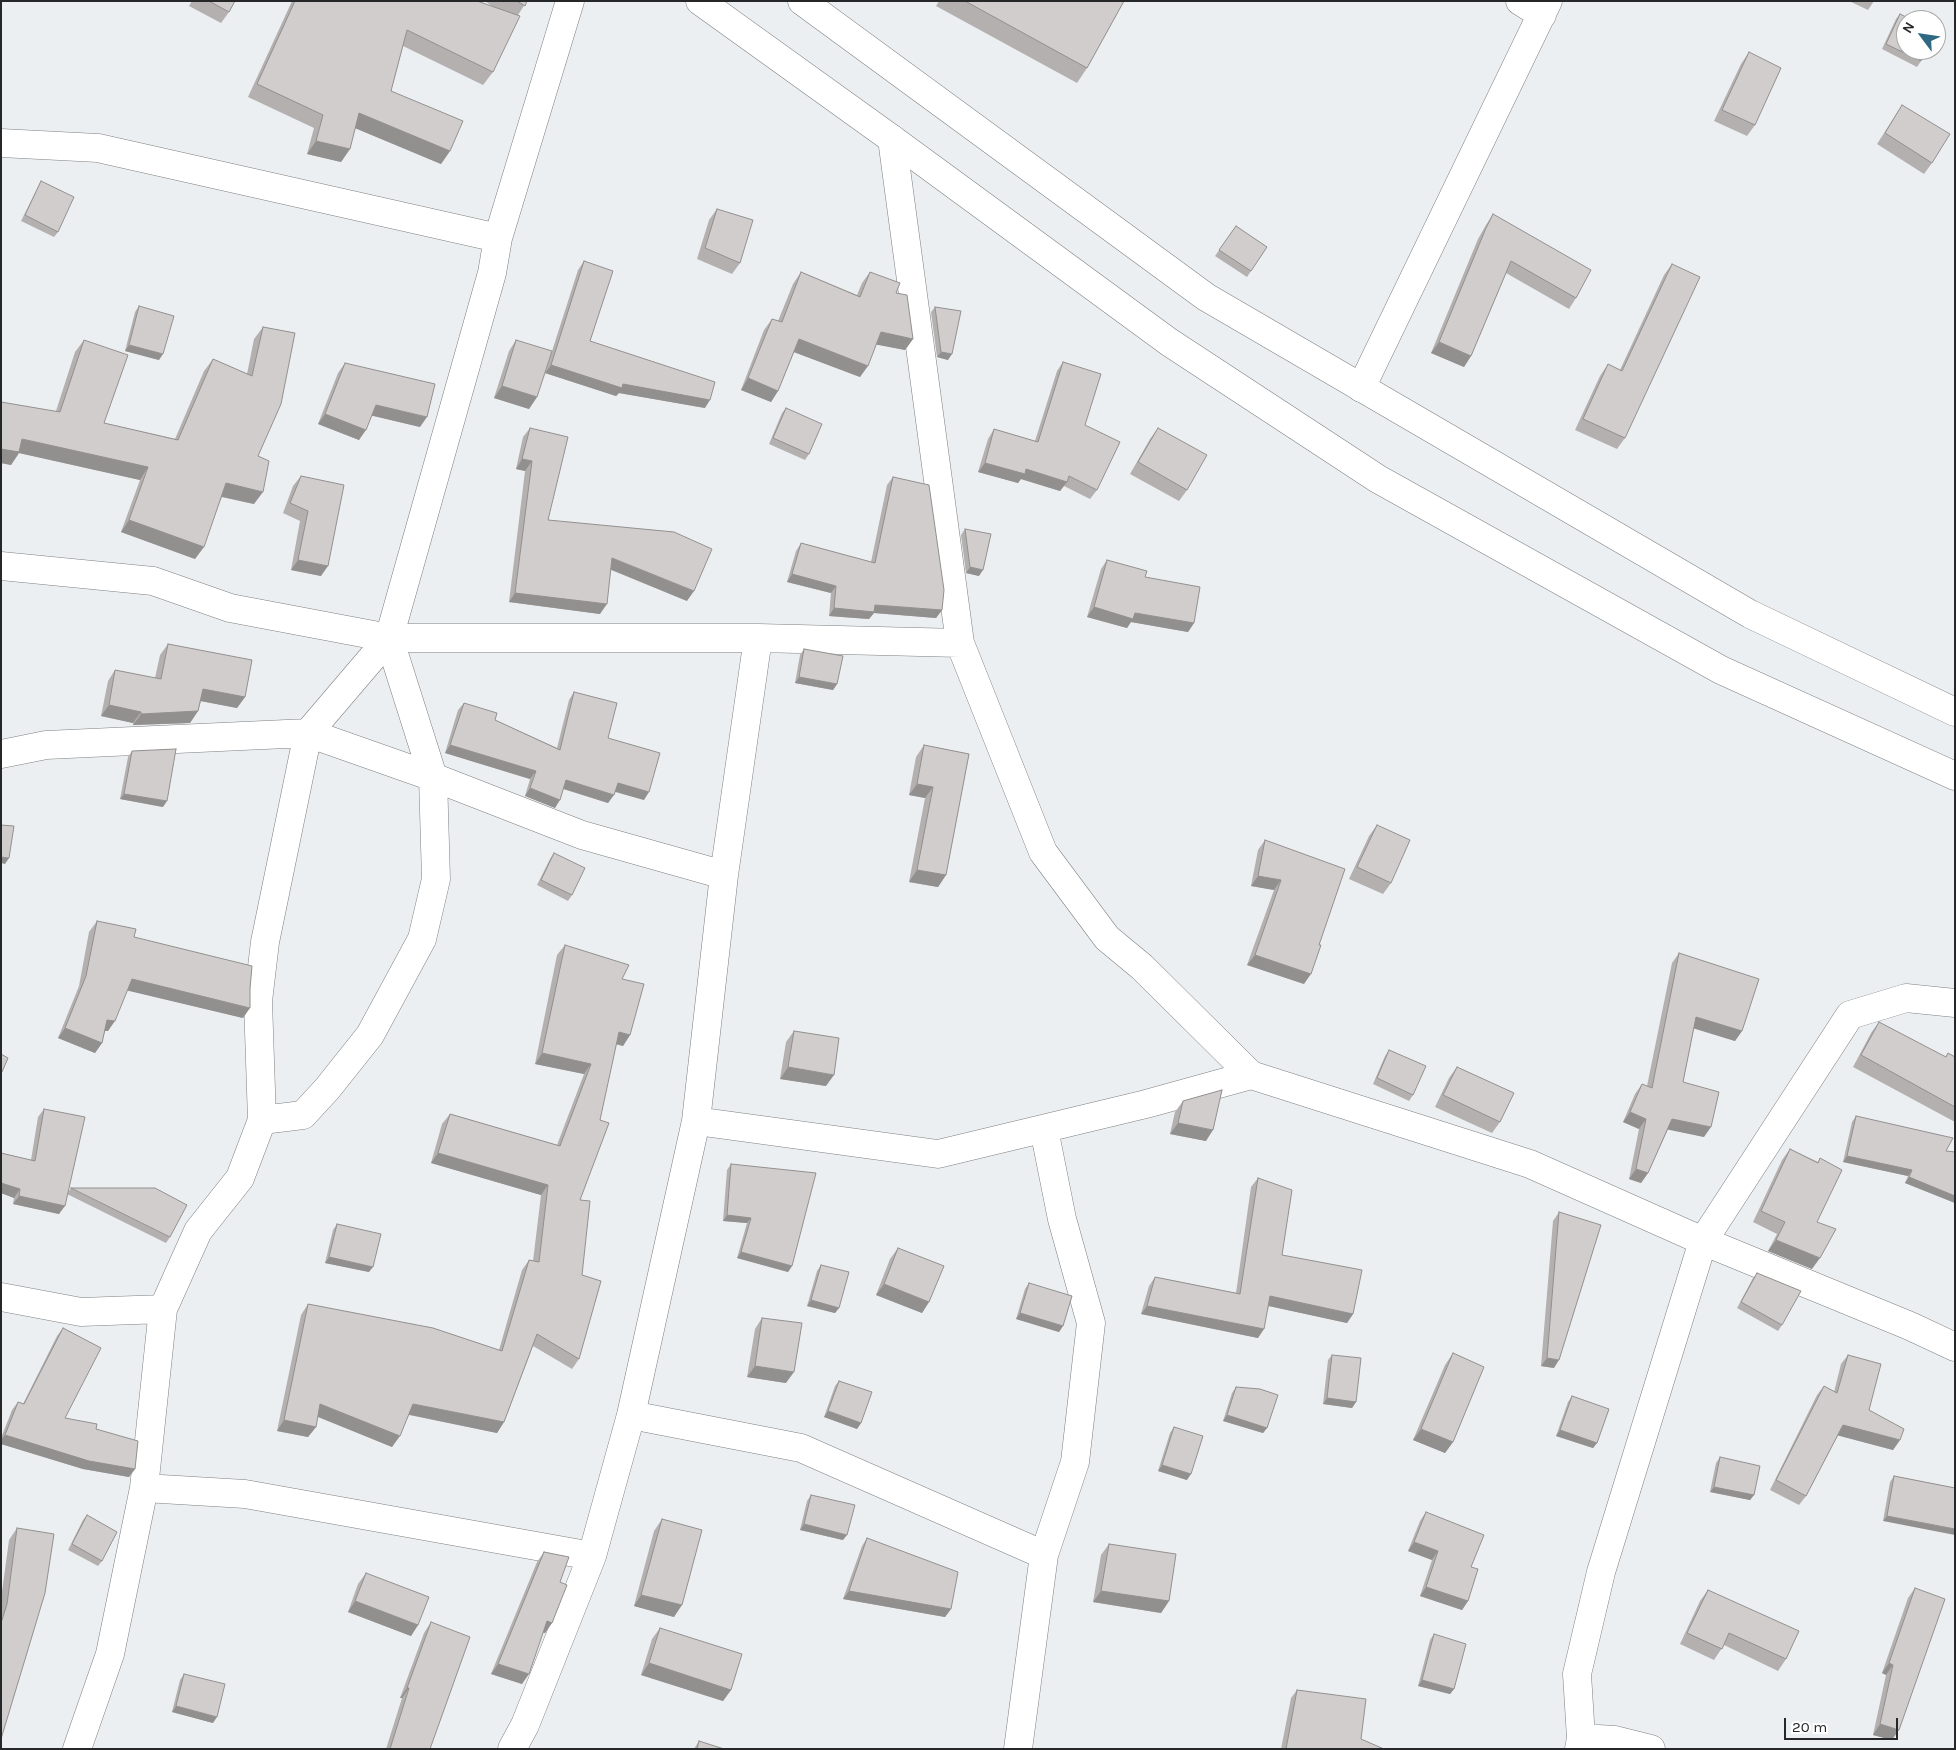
<!DOCTYPE html>
<html>
<head>
<meta charset="utf-8">
<style>
	body { margin:0 }
	#map { position:relative; width:1956px; height:1750px; overflow:hidden; background:#eceff2; font-family:Karla,sans-serif }
	canvas { display:block }
	.frame { position:absolute; inset:0; border:2px solid #262728; pointer-events:none }
	.north { position:absolute; left:1896px; top:10px; width:50px; height:50px; box-sizing:border-box; background:#fff; border:1px solid #a8a9a9; border-radius:50%; rotate:301deg; font-size:14px; font-weight:700; line-height:20px; text-align:center; color:#262728 }
	.north::after { content:''; display:block; margin:auto; width:18px; height:22px; background:#2f6882; clip-path:polygon(50% 0,100% 100%,50% 72%,0 100%) }
	.scale { position:absolute; left:1784px; top:1718px; width:114px; height:22px; box-sizing:border-box; border:2px solid #262728; border-top:0; padding-left:6px; font-size:15px; line-height:18px; white-space:nowrap; color:#262728; -webkit-text-stroke:4px #fff; paint-order:stroke }
</style>
</head>
<body>
<div id="map">
<canvas width="1956" height="1750"></canvas>
<div class="frame"></div>
<div class="north">N</div>
<div class="scale">20 m</div>
</div>
<script>
const c = document.querySelector('canvas').getContext('2d');
c.lineJoin = 'round';
function shape(rows) {
  const path = new Path2D();
  for (const r of rows) {
    path.moveTo(r[0], r[1]);
    for (let i = 2; i < r.length; i += 2) path.lineTo(r[i], r[i + 1]);
  }
  return path;
}
function trace(path, color, width, dash) {
  c.strokeStyle = color;
  c.lineWidth = width;
  c.lineCap = dash ? 'butt' : 'round';
  c.setLineDash(dash || []);
  c.stroke(path);
}
function fillPath(path, color) {
  c.fillStyle = color;
  c.fill(path, 'evenodd');
}
const minor = shape([
	[1520,1,1542,15],
	[892,139,960,643,1043,852,1107,938,1142,967,1251,1075,1530,1164,1703,1241,1910,1326,1955,1347],
	[1,143,98,148,498,238],
	[1361,388,1548,1],
	[1,566,153,581,230,608,389,638,758,638,960,643],
	[1,754,46,745,308,733,433,777,582,835,724,875],
	[262,1120,303,1115,327,1089,370,1035,422,939,436,879,433,777,389,638],
	[696,1121,938,1154,1146,1104,1251,1075],
	[1,1297,81,1312,163,1309],
	[631,1415,801,1448,1044,1555],
	[144,1488,245,1494,592,1556],
	[1581,1738,1615,1740,1651,1749],
	[77,1749,110,1654,144,1488,163,1309,198,1231,240,1178,262,1120,258,1001,265,942,308,733,389,638,492,273,498,238,570,1],
	[512,1749,525,1725,592,1556,631,1415,696,1121,724,875,758,638],
	[1018,1749,1044,1555,1075,1462,1091,1323,1062,1219,1044,1129],
	[1579,1749,1581,1738,1577,1674,1601,1572,1703,1241,1850,1015,1906,998,1955,1003]
]);
const secondary = shape([
	[700,1,892,139,1169,342,1378,479,1721,670,1955,776],
	[802,1,1206,297,1750,614,1955,712]
]);
trace(minor, '#7e8082', 29);
trace(secondary, '#7e8082', 29);
trace(minor, '#fff', 28);
trace(secondary, '#fff', 28);
fillPath(shape([
	[192,1,235,1,229,12,221,23,189,6],
	[292,1,477,1,493,7,485,1,527,1,518,15,493,72,483,85,403,46,391,91,450,151,441,164,355,128,350,149,341,162,307,154,314,128,248,97],
	[939,1,1124,1,1087,68,1077,83,936,6],
	[1849,1,1874,1,1868,10],
	[1900,14,1921,61,1917,67,1882,49,1896,19],
	[1749,52,1755,125,1747,136,1714,121,1741,64],
	[1902,105,1932,163,1924,174,1877,144],
	[41,181,58,232,54,237,21,221],
	[717,209,740,263,732,274,697,259,709,220],
	[1493,214,1576,298,1569,309,1506,273,1471,356,1464,367,1431,353,1478,239,1486,225],
	[1236,226,1267,247,1247,277,1215,256],
	[584,261,590,341,705,408,619,393,616,396,545,373,578,270],
	[1672,264,1625,438,1617,449,1575,430,1600,376,1608,364,1620,370,1664,275],
	[801,272,857,295,862,283,870,272,896,293,913,339,905,350,876,344,860,377,794,352,778,391,771,402,741,390,764,330,772,319,778,321,793,284],
	[139,306,159,360,125,351,135,312],
	[935,307,948,360,937,357,931,312],
	[263,327,258,456,254,504,222,497,195,559,121,532,140,480,19,453,11,465,1,463,56,411,75,352,84,340,104,423,175,439,204,371,213,359,247,374,254,339],
	[516,340,537,397,529,409,494,398,509,351],
	[1063,362,1085,425,1097,490,1090,499,1064,486,1060,491,1021,479,1018,483,978,472,988,439,994,429,1035,441,1057,371],
	[345,363,420,427,371,415,359,440,318,424,338,373],
	[786,408,809,454,805,460,769,444,782,413],
	[530,428,548,520,687,601,611,570,600,614,509,602,525,471,516,469,523,437],
	[1158,428,1187,490,1179,501,1130,474,1150,439],
	[301,476,321,576,291,570,300,521,283,513,293,486],
	[893,477,942,610,936,618,874,613,869,619,829,616,831,593,787,582,796,551,801,543,871,562,887,485],
	[965,529,979,576,966,573,961,535],
	[1107,560,1145,577,1194,623,1188,632,1131,622,1127,628,1087,617,1101,569],
	[168,644,245,697,237,708,201,701,198,711,190,723,133,725,133,723,101,716,108,681,115,670,155,678,160,655],
	[804,649,837,684,833,690,795,683,800,655],
	[574,692,608,738,644,800,615,792,608,803,563,789,555,808,525,796,530,779,445,753,458,710,464,703,495,720,557,748,569,700],
	[924,745,969,754,946,875,938,887,909,882,925,798,909,795,916,757],
	[132,751,163,807,120,799,128,757],
	[1377,825,1391,883,1383,894,1349,879,1369,836],
	[1265,840,1319,945,1304,984,1247,965,1274,890,1251,886,1258,850],
	[554,853,572,895,568,901,537,885,550,859],
	[97,921,134,937,243,1018,127,990,108,1031,105,1031,102,1043,95,1053,58,1038,79,986,89,932],
	[565,945,622,979,630,1035,623,1046,616,1044,580,1200,582,1275,579,1359,572,1369,533,1346,504,1422,497,1433,409,1415,392,1447,318,1416,316,1427,308,1437,277,1431,301,1315,308,1304,499,1350,522,1270,529,1260,533,1261,541,1195,431,1163,442,1124,450,1114,557,1145,584,1074,535,1064,557,955],
	[1679,953,1742,1031,1735,1041,1694,1028,1683,1082,1704,1137,1668,1129,1648,1173,1641,1183,1629,1179,1639,1129,1623,1122,1635,1094,1642,1084,1647,1086,1672,963],
	[1879,1022,1945,1057,1948,1053,1955,1057,1955,1122,1853,1067,1871,1033],
	[794,1031,826,1086,780,1079,786,1042],
	[1389,1050,1413,1095,1409,1101,1373,1084,1385,1056],
	[1457,1067,1500,1122,1492,1133,1435,1107,1449,1078],
	[1183,1101,1206,1141,1170,1134,1175,1112],
	[44,1109,67,1194,71,1188,170,1237,166,1243,67,1194,59,1214,13,1204,14,1198,1,1193,1,1153,31,1160,38,1117],
	[1856,1116,1946,1151,1955,1152,1955,1203,1905,1183,1908,1176,1843,1162,1852,1122],
	[1790,1149,1818,1162,1820,1158,1817,1222,1812,1269,1768,1251,1777,1234,1753,1222,1782,1160],
	[731,1164,792,1266,788,1272,737,1258,747,1223,723,1221,727,1170],
	[1258,1178,1282,1255,1353,1314,1347,1323,1269,1306,1258,1338,1141,1314,1149,1286,1155,1277,1236,1293,1251,1187],
	[1559,1212,1554,1368,1541,1366,1553,1221],
	[337,1224,369,1272,325,1263,333,1230],
	[898,1248,929,1302,922,1313,876,1295,890,1259],
	[821,1265,839,1308,835,1313,807,1306,817,1271],
	[1757,1273,1782,1325,1778,1331,1737,1308,1753,1278],
	[1029,1283,1063,1326,1059,1332,1016,1319,1025,1289],
	[762,1318,786,1383,747,1377,755,1329],
	[63,1328,65,1418,96,1429,135,1469,129,1477,83,1469,1,1444,1,1438,12,1410,18,1402,23,1404,57,1336],
	[1453,1353,1453,1442,1445,1453,1413,1440,1445,1365],
	[1332,1355,1356,1402,1352,1408,1323,1404,1328,1360],
	[1848,1355,1869,1410,1900,1440,1893,1450,1838,1435,1806,1496,1799,1505,1770,1490,1817,1395,1824,1386,1834,1392,1841,1364],
	[839,1381,861,1423,857,1429,824,1417,835,1386],
	[1236,1387,1267,1428,1263,1433,1223,1421,1232,1393],
	[1572,1396,1597,1443,1593,1448,1556,1436,1568,1402],
	[1174,1427,1187,1480,1158,1471,1170,1433],
	[1720,1457,1754,1495,1750,1500,1710,1492,1716,1463],
	[1894,1476,1955,1488,1883,1521,1890,1482],
	[811,1495,843,1540,800,1530,807,1501],
	[1426,1512,1468,1601,1462,1610,1420,1596,1432,1560,1408,1551,1420,1521],
	[87,1515,102,1561,98,1566,68,1550,83,1520],
	[662,1519,674,1617,634,1606,654,1531],
	[17,1528,1,1739,1,1599,9,1540],
	[867,1538,951,1609,945,1617,843,1599,862,1546],
	[1109,1544,1169,1601,1161,1613,1093,1602,1101,1555],
	[544,1552,560,1582,552,1623,545,1633,543,1633,522,1684,491,1674,537,1562],
	[366,1573,418,1625,411,1636,348,1612,358,1584],
	[1915,1588,1892,1740,1873,1735,1886,1675,1882,1673,1908,1598],
	[1708,1590,1786,1659,1778,1671,1724,1645,1714,1660,1680,1644,1700,1601],
	[431,1622,430,1749,386,1749,402,1698,400,1698,424,1633],
	[660,1628,731,1690,723,1701,641,1675,652,1639],
	[1434,1634,1454,1689,1450,1694,1418,1686,1430,1640],
	[184,1674,213,1723,172,1712,180,1680],
	[1297,1690,1361,1739,1384,1749,1281,1749,1291,1698],
	[699,1741,724,1749,694,1749]
]), '#b4b0af');
fillPath(shape([
	[359,113,450,151,441,164,350,126],
	[316,141,350,149,341,162,307,154],
	[881,332,913,339,905,350,873,344],
	[799,339,868,366,860,377,791,351],
	[1439,342,1471,356,1464,367,1431,353],
	[129,345,163,354,159,360,125,351],
	[941,352,952,354,948,360,937,357],
	[551,365,710,400,705,408,619,393,616,396,545,373],
	[748,378,778,391,771,402,741,390],
	[502,386,537,397,529,409,494,398],
	[376,405,427,417,420,427,369,415],
	[325,414,366,430,359,440,318,424],
	[22,439,148,467,140,480,19,453,11,465,1,463,1,449],
	[522,459,532,461,525,471,516,469],
	[985,463,1026,469,1067,482,1060,491,1021,479,1018,483,978,472],
	[226,483,263,492,254,504,218,496],
	[129,520,204,547,195,559,121,532],
	[612,558,694,591,687,601,605,567],
	[298,560,328,566,321,576,291,570],
	[970,567,983,570,979,576,966,573],
	[792,574,836,586,831,593,787,582],
	[515,593,607,604,600,614,509,602],
	[875,605,942,610,936,618,874,613,869,619,829,616,834,608],
	[1094,607,1135,613,1194,623,1188,632,1131,622,1127,628,1087,617],
	[799,677,837,684,833,690,795,683],
	[203,689,245,697,237,708,195,700],
	[109,705,141,712,133,723,101,716],
	[198,711,190,723,133,725,141,714],
	[450,745,536,771,530,779,445,753],
	[566,780,614,795,608,803,561,788],
	[618,783,649,792,644,800,613,791],
	[917,784,933,787,925,798,909,795],
	[530,788,560,800,555,808,525,796],
	[124,794,167,801,163,807,120,799],
	[1,857,9,858,5,864,1,863],
	[917,870,946,875,938,887,909,882],
	[1258,876,1281,880,1274,890,1251,886],
	[1255,955,1311,974,1304,984,1247,965],
	[132,979,250,1008,243,1018,125,990],
	[1696,1017,1742,1031,1735,1041,1689,1027],
	[107,1020,115,1021,108,1031,100,1031],
	[65,1028,102,1043,95,1053,58,1038],
	[619,1032,630,1035,623,1046,612,1043],
	[542,1053,591,1064,584,1074,535,1064],
	[788,1067,834,1075,826,1086,780,1079],
	[1630,1112,1646,1119,1639,1129,1623,1122],
	[1672,1119,1711,1127,1704,1137,1665,1129],
	[1178,1123,1213,1130,1206,1141,1170,1134],
	[438,1153,548,1185,541,1195,431,1163],
	[1847,1156,1912,1170,1908,1176,1843,1162],
	[1636,1169,1648,1173,1641,1183,1629,1179],
	[1909,1177,1955,1196,1955,1203,1905,1183],
	[1,1183,20,1189,14,1198,1,1193],
	[19,1196,65,1206,59,1214,13,1204],
	[727,1215,751,1218,747,1223,723,1221],
	[1776,1240,1820,1258,1812,1269,1768,1251],
	[741,1252,792,1266,788,1272,737,1258],
	[329,1257,373,1267,369,1272,325,1263],
	[884,1284,929,1302,922,1313,876,1295],
	[1270,1296,1353,1314,1347,1323,1264,1305],
	[811,1300,839,1308,835,1313,807,1306],
	[1147,1306,1264,1329,1258,1338,1141,1314],
	[1020,1313,1063,1326,1059,1332,1016,1319],
	[1547,1358,1559,1360,1554,1368,1541,1366],
	[755,1366,794,1372,786,1383,747,1377],
	[1327,1398,1356,1402,1352,1408,1323,1404],
	[320,1404,400,1436,392,1447,313,1415],
	[413,1404,504,1422,497,1433,406,1414],
	[828,1411,861,1423,857,1429,824,1417],
	[1227,1415,1267,1428,1263,1433,1223,1421],
	[284,1420,316,1427,308,1437,277,1431],
	[1843,1425,1900,1440,1893,1450,1836,1435],
	[1421,1429,1453,1442,1445,1453,1413,1440],
	[1560,1430,1597,1443,1593,1448,1556,1436],
	[5,1435,135,1469,129,1477,83,1469,1,1444,1,1440],
	[1162,1465,1191,1474,1187,1480,1158,1471],
	[1714,1487,1754,1495,1750,1500,1710,1492],
	[1887,1516,1955,1529,1955,1535,1883,1521],
	[804,1524,847,1535,843,1540,800,1530],
	[1414,1542,1438,1551,1432,1560,1408,1551],
	[1426,1587,1468,1601,1462,1610,1420,1596],
	[849,1591,951,1609,945,1617,843,1599],
	[1101,1591,1169,1601,1161,1613,1093,1602],
	[641,1595,682,1605,674,1617,634,1606],
	[355,1601,418,1625,411,1636,348,1612],
	[547,1621,552,1623,545,1633,540,1631],
	[649,1663,731,1690,723,1701,641,1675],
	[1889,1663,1893,1665,1886,1675,1882,1673],
	[498,1664,529,1674,522,1684,491,1674],
	[1422,1680,1454,1689,1450,1694,1418,1686],
	[407,1688,409,1688,402,1698,400,1698],
	[176,1706,217,1717,213,1723,172,1712],
	[1880,1724,1899,1730,1892,1740,1873,1735]
]), '#92908f');
const building = shape([
	[209,1,235,1,229,12,209,1],
	[295,1,477,1,520,16,493,72,407,30,391,91,463,121,450,151,359,113,350,149,316,141,323,115,257,84,295,1],
	[517,1,527,1,525,6,517,1],
	[965,1,1124,1,1087,68,965,1],
	[1900,14,1912,20,1906,20,1906,50,1926,50,1921,61,1886,44,1900,14],
	[1749,52,1781,68,1755,125,1722,110,1749,52],
	[1902,105,1950,134,1932,163,1885,133,1902,105],
	[41,181,74,197,58,232,25,215,41,181],
	[717,209,753,220,740,263,705,248,717,209],
	[1493,214,1591,270,1576,298,1511,261,1471,356,1439,342,1486,228,1493,214],
	[1236,226,1267,247,1251,271,1219,250,1236,226],
	[584,261,613,271,590,341,715,382,710,400,623,384,622,388,551,365,584,261],
	[1672,264,1700,277,1625,438,1583,419,1608,364,1622,371,1672,264],
	[801,272,860,297,870,272,900,283,896,293,907,295,913,339,881,332,868,366,799,339,778,391,748,378,772,319,782,322,801,272],
	[139,306,174,316,163,354,129,345,139,306],
	[935,307,961,311,952,354,941,352,935,307],
	[263,327,295,333,281,404,258,456,269,461,263,492,226,483,204,547,129,520,148,467,22,439,19,452,1,449,1,402,60,412,84,340,128,355,104,423,178,440,213,359,252,376,263,327],
	[516,340,552,351,537,397,502,386,516,340],
	[1063,362,1101,374,1085,425,1120,442,1097,490,1069,476,1067,482,1026,469,1025,474,985,463,994,429,1038,442,1063,362],
	[345,363,435,384,427,417,376,405,366,430,325,414,345,363],
	[786,408,822,424,809,454,773,438,786,408],
	[530,428,568,437,548,520,674,532,712,549,694,591,612,558,607,604,515,593,532,461,522,459,530,428],
	[1158,428,1207,455,1187,490,1138,462,1158,428],
	[301,476,344,485,328,566,298,560,308,511,290,503,301,476],
	[893,477,929,485,944,590,942,610,875,605,874,612,834,608,836,586,792,574,801,543,875,563,893,477],
	[965,529,991,534,983,570,970,567,965,529],
	[1107,560,1147,571,1145,577,1200,587,1194,623,1135,613,1133,619,1094,607,1107,560],
	[168,644,252,660,245,697,203,689,198,711,141,714,141,712,109,705,115,670,161,679,168,644],
	[804,649,843,656,837,684,799,677,804,649],
	[574,692,617,703,608,738,660,753,649,792,618,783,614,795,566,780,560,800,530,788,536,771,450,745,464,703,497,713,495,720,560,750,574,692],
	[924,745,969,754,946,875,917,870,933,787,917,784,924,745],
	[176,749,167,801,124,794,132,751,176,749],
	[1,825,14,826,9,858,1,857,1,825],
	[1377,825,1410,840,1391,883,1357,867,1377,825],
	[1265,840,1345,869,1319,945,1321,945,1311,974,1255,955,1281,880,1258,876,1265,840],
	[554,853,585,868,572,895,541,880,554,853],
	[97,921,136,929,134,937,252,966,250,989,250,1008,132,979,115,1021,107,1020,102,1043,65,1028,86,976,97,921],
	[565,945,629,965,622,979,644,984,630,1035,619,1032,600,1120,609,1123,580,1200,590,1201,582,1275,601,1281,579,1359,537,1334,504,1422,413,1404,400,1436,320,1404,316,1427,284,1420,308,1304,433,1328,502,1351,529,1260,539,1262,548,1185,438,1153,450,1114,560,1146,591,1064,542,1053,565,945],
	[1679,953,1759,979,1742,1031,1696,1017,1683,1082,1719,1092,1711,1127,1672,1119,1648,1173,1636,1169,1646,1119,1630,1112,1642,1084,1652,1088,1679,953],
	[1879,1022,1946,1057,1948,1053,1955,1057,1955,1107,1861,1055,1879,1022],
	[794,1031,839,1038,834,1075,788,1067,794,1031],
	[1389,1050,1426,1066,1413,1095,1377,1078,1389,1050],
	[1,1054,8,1058,2,1072,1,1071,1,1054],
	[1457,1067,1514,1093,1500,1122,1443,1095,1457,1067],
	[1222,1090,1213,1130,1178,1123,1183,1101,1222,1090],
	[44,1109,85,1117,65,1206,19,1196,20,1189,1,1183,1,1153,35,1161,44,1109],
	[1856,1116,1953,1138,1946,1151,1955,1152,1955,1196,1909,1177,1912,1170,1847,1156,1856,1116],
	[1790,1149,1818,1163,1820,1158,1842,1170,1817,1222,1836,1229,1820,1258,1776,1240,1785,1222,1761,1211,1790,1149],
	[731,1164,816,1173,792,1266,741,1252,751,1218,727,1215,731,1164],
	[1258,1178,1292,1190,1282,1255,1362,1270,1353,1314,1270,1296,1264,1329,1147,1306,1155,1277,1240,1294,1258,1178],
	[71,1188,155,1188,187,1205,170,1237,71,1188],
	[1559,1212,1601,1225,1559,1360,1547,1358,1559,1212],
	[337,1224,381,1234,373,1267,329,1257,337,1224],
	[898,1248,944,1266,929,1302,884,1284,898,1248],
	[821,1265,849,1272,839,1308,811,1300,821,1265],
	[1757,1273,1801,1291,1782,1325,1741,1302,1757,1273],
	[1029,1283,1072,1296,1063,1326,1020,1313,1029,1283],
	[762,1318,802,1323,794,1372,755,1366,762,1318],
	[63,1328,101,1348,65,1418,97,1424,96,1429,138,1441,135,1469,89,1461,5,1435,18,1402,24,1404,63,1328],
	[1453,1353,1484,1367,1453,1442,1421,1429,1453,1353],
	[1332,1355,1361,1358,1356,1402,1327,1398,1332,1355],
	[1848,1355,1881,1364,1869,1410,1904,1429,1900,1440,1843,1425,1806,1496,1776,1480,1824,1386,1837,1393,1848,1355],
	[839,1381,872,1392,861,1423,828,1411,839,1381],
	[1236,1387,1260,1389,1278,1395,1267,1428,1227,1415,1236,1387],
	[1572,1396,1609,1409,1597,1443,1560,1430,1572,1396],
	[1174,1427,1203,1436,1191,1474,1162,1465,1174,1427],
	[1720,1457,1760,1466,1754,1495,1714,1487,1720,1457],
	[1894,1476,1955,1488,1955,1529,1887,1516,1894,1476],
	[811,1495,855,1505,847,1535,804,1524,811,1495],
	[1426,1512,1484,1535,1471,1567,1478,1569,1468,1601,1426,1587,1438,1551,1414,1542,1426,1512],
	[87,1515,117,1532,102,1561,72,1544,87,1515],
	[662,1519,702,1530,682,1605,641,1595,662,1519],
	[17,1528,54,1534,45,1593,1,1739,1,1623,7,1604,17,1528],
	[867,1538,958,1572,951,1609,849,1591,867,1538],
	[1109,1544,1176,1554,1169,1601,1101,1591,1109,1544],
	[544,1552,569,1557,560,1582,567,1585,552,1623,547,1621,529,1674,498,1664,544,1552],
	[366,1573,429,1597,418,1625,355,1601,366,1573],
	[1915,1588,1945,1599,1899,1730,1880,1724,1893,1665,1889,1663,1915,1588],
	[1708,1590,1799,1631,1786,1659,1729,1633,1722,1649,1687,1633,1708,1590],
	[431,1622,470,1637,430,1749,390,1749,409,1688,407,1688,431,1622],
	[660,1628,742,1654,731,1690,649,1663,660,1628],
	[1434,1634,1466,1644,1454,1689,1422,1680,1434,1634],
	[184,1674,225,1684,217,1717,176,1706,184,1674],
	[1297,1690,1366,1699,1361,1739,1384,1749,1286,1749,1297,1690],
	[699,1741,724,1749,697,1749,699,1741]
]);
fillPath(building, '#d1cdcc');
trace(building, '#92908f', 1);
</script>
</body>
</html>
